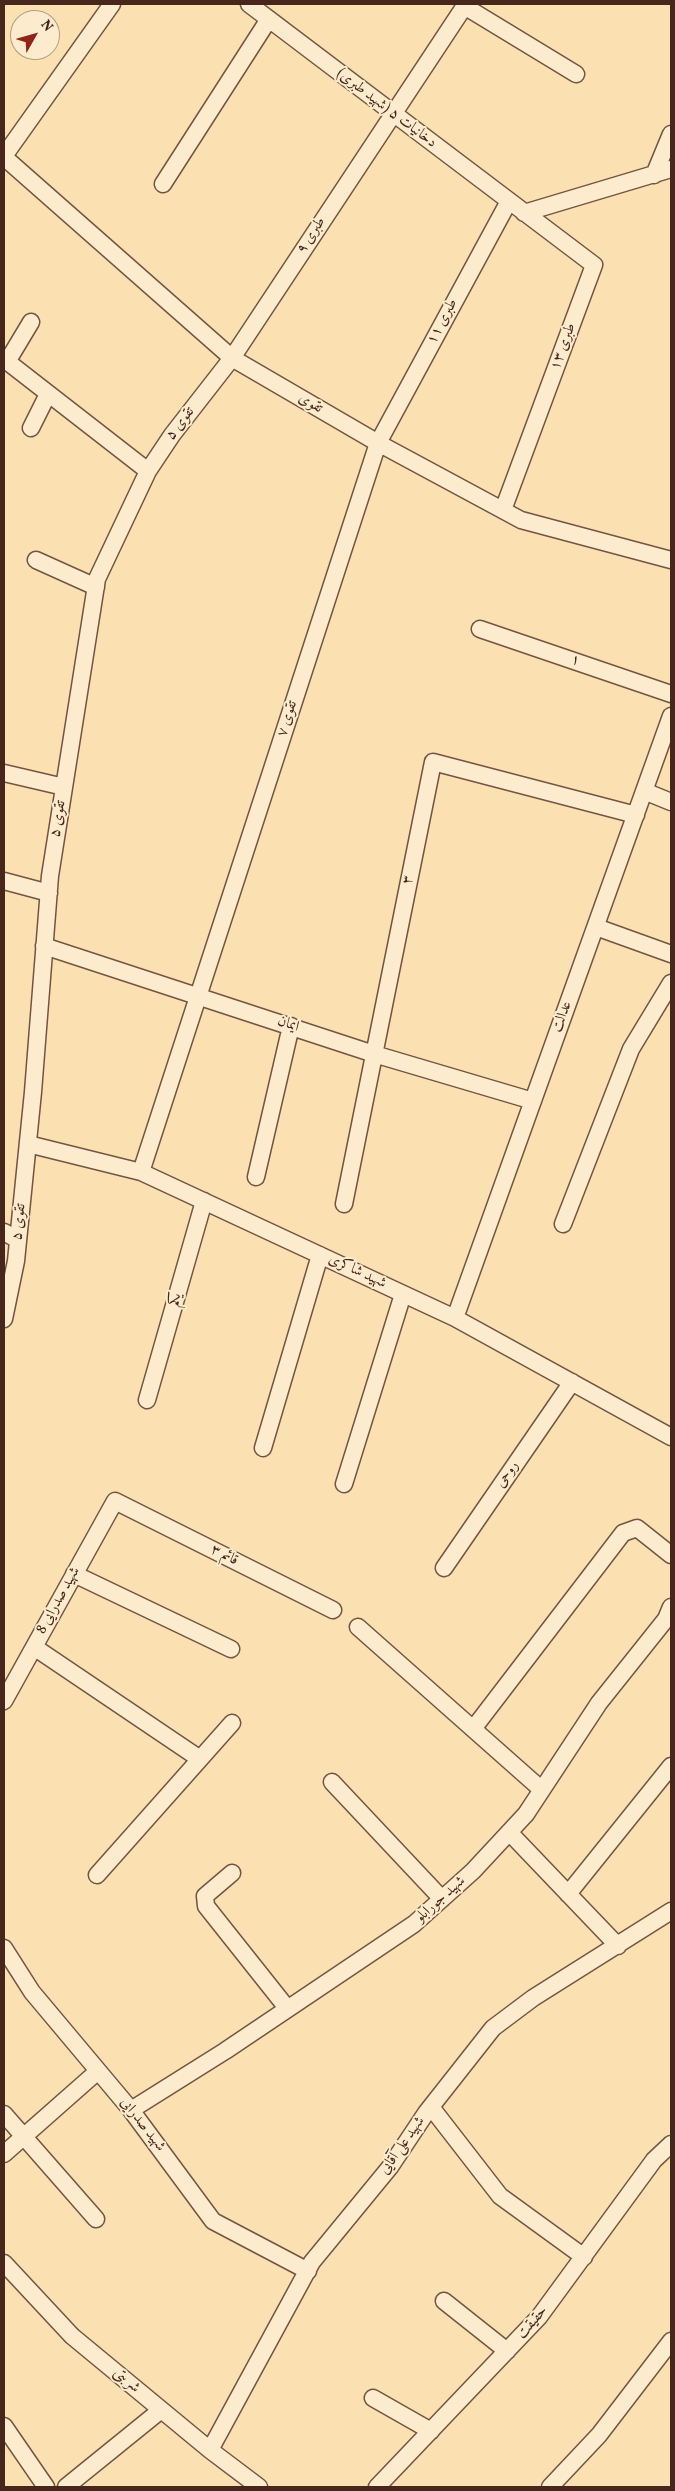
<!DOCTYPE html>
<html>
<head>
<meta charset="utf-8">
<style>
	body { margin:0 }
	#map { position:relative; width:675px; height:2491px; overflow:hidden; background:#fbe0b2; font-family:Vollkorn,serif }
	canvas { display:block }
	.frame { position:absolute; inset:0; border:5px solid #47261b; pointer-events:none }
	.north { position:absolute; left:10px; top:10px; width:50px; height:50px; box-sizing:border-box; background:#fcebcd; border:1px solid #b49c86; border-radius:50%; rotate:52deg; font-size:14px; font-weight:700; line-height:20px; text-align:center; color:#47261b }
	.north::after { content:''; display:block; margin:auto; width:18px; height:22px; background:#8f2418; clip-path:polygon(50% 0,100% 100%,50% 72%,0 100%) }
</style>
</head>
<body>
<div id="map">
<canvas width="675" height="2491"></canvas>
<div class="frame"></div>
<div class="north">N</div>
</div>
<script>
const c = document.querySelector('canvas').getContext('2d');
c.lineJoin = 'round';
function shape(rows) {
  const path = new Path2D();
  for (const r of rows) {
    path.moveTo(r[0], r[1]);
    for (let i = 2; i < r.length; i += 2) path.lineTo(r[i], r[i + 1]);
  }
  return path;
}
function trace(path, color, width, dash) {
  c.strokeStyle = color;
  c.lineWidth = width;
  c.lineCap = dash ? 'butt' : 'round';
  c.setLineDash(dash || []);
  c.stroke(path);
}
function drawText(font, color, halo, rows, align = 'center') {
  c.font = font + ' Vollkorn,Amiri,serif';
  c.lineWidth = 4;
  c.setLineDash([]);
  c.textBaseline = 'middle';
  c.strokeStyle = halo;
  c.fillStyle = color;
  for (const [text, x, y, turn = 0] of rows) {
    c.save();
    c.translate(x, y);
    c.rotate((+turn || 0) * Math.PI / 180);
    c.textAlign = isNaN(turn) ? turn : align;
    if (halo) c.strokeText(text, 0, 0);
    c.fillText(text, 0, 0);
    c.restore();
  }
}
const minor = shape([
	[249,4,594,265,503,510],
	[464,6,576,74],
	[4,156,112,4],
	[4,157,232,358,378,443,521,520,671,560],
	[654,175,671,134],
	[163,184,269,19],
	[524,213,671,169],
	[4,359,148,471],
	[7,362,31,322],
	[31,428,48,394],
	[36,560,96,587],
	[480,629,671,694],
	[4,773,64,787],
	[644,791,671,802],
	[4,881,49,893],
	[596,927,671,954],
	[44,946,374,1054,533,1101],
	[28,1144,141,1172,455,1318,671,1437],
	[141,1172,378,443,509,201],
	[256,1177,291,1026],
	[344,1204,433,762,636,815],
	[563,1224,631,1049,671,983],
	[4,1232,18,1240],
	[455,1318,671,716],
	[4,1319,16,1261,33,1092,50,876,97,579,148,471,172,435,232,358,466,4],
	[147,1400,204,1201],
	[263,1448,320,1255],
	[344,1484,403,1294],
	[444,1568,572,1382],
	[74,1574,231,1649],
	[358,1627,542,1790],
	[34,1647,200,1759],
	[4,1701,115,1501,333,1610],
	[473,1729,623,1533,637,1528,671,1555],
	[332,1782,442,1899],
	[509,1832,618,1946],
	[232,1873,205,1896,206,1906,287,2008],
	[97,1875,232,1723],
	[568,1894,671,1766],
	[4,1948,32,1992,131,2110,213,2221,308,2271],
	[431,2107,500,2196,584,2257],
	[131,2110,225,2051,414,1924,473,1871,526,1814,599,1703,666,1619,671,1607],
	[4,2114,96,2219],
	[4,2154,98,2071],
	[4,2263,72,2336,210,2450,259,2487],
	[444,2301,507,2351],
	[373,2398,431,2431],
	[4,2426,46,2487],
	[210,2450,312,2262,390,2167,426,2113,493,2028,533,1998,671,1911],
	[66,2487,161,2410],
	[377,2487,539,2317,654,2160,671,2144],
	[550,2487,599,2435,671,2341]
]);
trace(minor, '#745441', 19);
trace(minor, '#fcebcd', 16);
drawText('15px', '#47261b', '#fcebcd', [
	["دخانیات ۵ (شهید طبری)",386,109,37],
	["طبری ۹",312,236,-57],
	["طبری ۱۱",443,322,-62],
	["طبری ۱۳",564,347,-70],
	["تقوی",310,404,30],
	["تقوی ۵",181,424,-53],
	["۱",575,661,19],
	["تقوی ۷",288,719,-72],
	["تقوی ۵",59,819,-81],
	["۳",409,880,-79],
	["عدالت",563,1017,-70],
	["ایمان",288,1025,19],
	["تقوی ۵",20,1222,-84],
	["شهید شاکری",357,1272,25],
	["یکم",176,1300,-74],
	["روحی",508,1475,-55],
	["قائم ۳",224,1556,27],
	["شهید صدرایی 8",59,1601,-61],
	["شهید جورابلو",441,1900,-42],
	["شهید صدرایی",142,2125,52],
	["شهید علی آقایی",403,2146,-55],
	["حقیقت",533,2323,-49],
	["شربتی",126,2381,40]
]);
</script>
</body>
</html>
